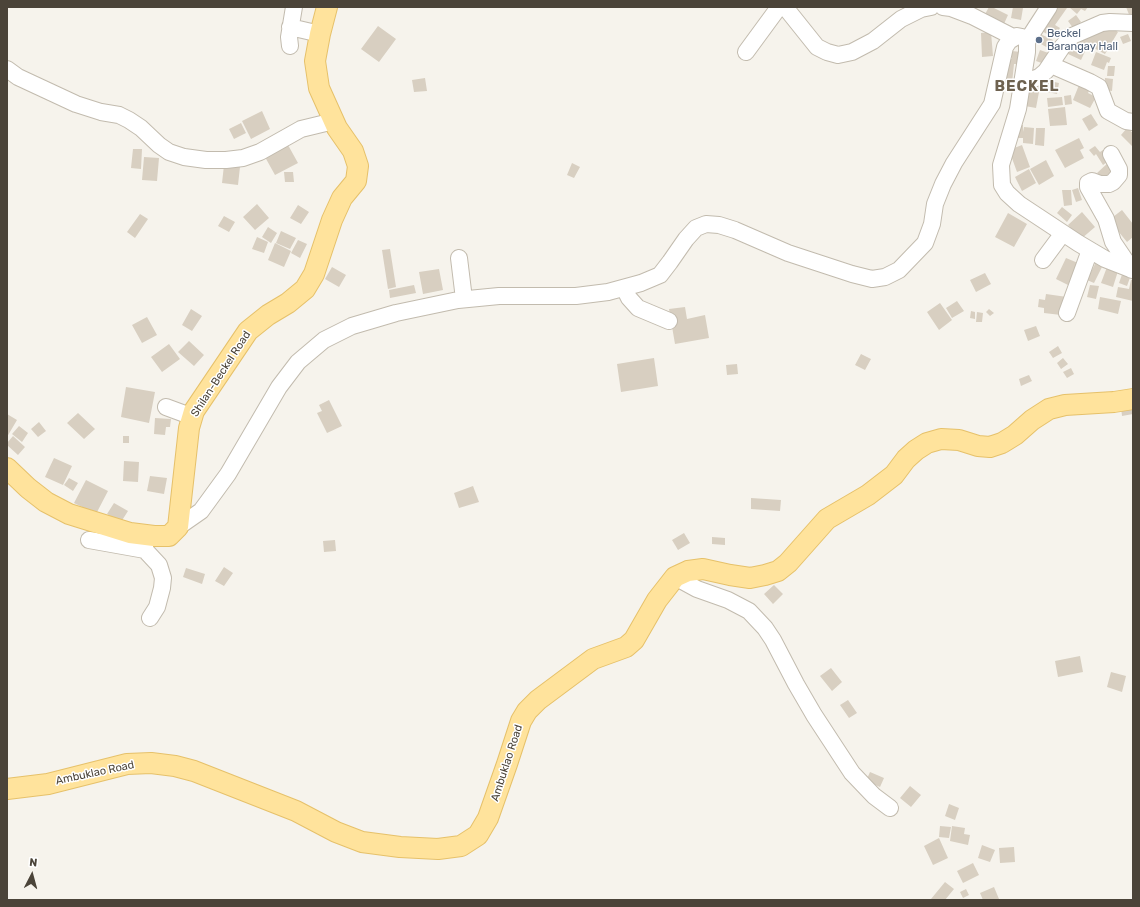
<!DOCTYPE html>
<html>
<head>
<meta charset="utf-8">
<style>
	body { margin:0 }
	#map { position:relative; width:1140px; height:907px; overflow:hidden; background:#f6f3ec; font-family:Rubik,sans-serif }
	canvas { display:block }
	.frame { position:absolute; inset:0; border:8px solid #4b4439; pointer-events:none }
	.north { position:absolute; left:12px; top:855px; width:40px; height:40px; -webkit-text-stroke:3px #fff; paint-order:stroke; rotate:6deg; font-size:11px; font-weight:700; line-height:16px; text-align:center; color:#4b4439 }
	.north::after { content:''; display:block; margin:auto; width:14px; height:18px; background:#4b4439; clip-path:polygon(50% 0,100% 100%,50% 72%,0 100%) }
</style>
</head>
<body>
<div id="map">
<canvas width="1140" height="907"></canvas>
<div class="frame"></div>
<div class="north">N</div>
</div>
<script>
const c = document.querySelector('canvas').getContext('2d');
c.lineJoin = 'round';
function fillPath(path, color) {
  c.fillStyle = color;
  c.fill(path, 'evenodd');
}
function shape(rows) {
  const path = new Path2D();
  for (const r of rows) {
    path.moveTo(r[0], r[1]);
    for (let i = 2; i < r.length; i += 2) path.lineTo(r[i], r[i + 1]);
  }
  return path;
}
function trace(path, color, width, dash) {
  c.strokeStyle = color;
  c.lineWidth = width;
  c.lineCap = dash ? 'butt' : 'round';
  c.setLineDash(dash || []);
  c.stroke(path);
}
function drawText(font, color, halo, rows, align = 'center') {
  c.font = font + ' Rubik,sans-serif';
  c.lineWidth = 3;
  c.setLineDash([]);
  c.textBaseline = 'middle';
  c.strokeStyle = halo;
  c.fillStyle = color;
  for (const [text, x, y, turn = 0] of rows) {
    c.save();
    c.translate(x, y);
    c.rotate((+turn || 0) * Math.PI / 180);
    c.textAlign = isNaN(turn) ? turn : align;
    if (halo) c.strokeText(text, 0, 0);
    c.fillText(text, 0, 0);
    c.restore();
  }
}
fillPath(shape([
	[989,7,992,7,1008,15,1003,26,984,16],
	[1013,7,1023,8,1021,20,1011,18],
	[1054,7,1065,7,1067,8,1055,25,1060,28,1053,38,1039,29],
	[1069,7,1088,7,1085,11,1081,9,1077,14],
	[1126,7,1133,7,1133,16,1130,17],
	[1076,15,1081,22,1073,28,1068,21],
	[1107,24,1118,32,1105,54,1088,45,1081,60,1068,54,1075,37,1094,29,1101,33],
	[378,26,396,39,379,62,361,49],
	[991,32,993,56,982,57,981,33],
	[1038,33,1053,40,1048,48,1034,40],
	[1128,34,1131,41,1123,44,1120,37],
	[1040,50,1054,55,1050,66,1036,61],
	[1012,51,1021,52,1019,64,1014,64,1012,83,1006,82,1007,74,1006,58,1012,59],
	[1096,52,1111,58,1109,63,1107,62,1104,70,1091,65],
	[1108,66,1115,66,1114,76,1107,76],
	[425,78,427,91,414,92,412,80],
	[1105,78,1113,79,1112,91,1104,90],
	[1040,79,1059,83,1057,94,1038,90],
	[1081,80,1092,85,1088,93,1096,97,1090,108,1073,100],
	[1027,90,1039,92,1036,108,1025,106],
	[1071,95,1072,104,1065,105,1064,96],
	[1062,97,1063,105,1048,107,1047,98],
	[1065,107,1067,125,1050,126,1048,109],
	[262,111,270,129,251,139,242,121],
	[1091,114,1098,125,1089,131,1082,119],
	[241,123,246,133,234,139,229,129],
	[1014,125,1023,125,1023,132,1024,127,1034,128,1033,144,1023,143,1023,138,1014,138],
	[1036,128,1045,128,1044,146,1035,145],
	[1127,128,1133,133,1132,146,1121,135],
	[1079,138,1084,148,1080,150,1084,158,1065,168,1055,150],
	[288,145,298,163,275,175,265,157],
	[1022,145,1030,167,1017,172,1009,150],
	[1095,146,1100,152,1103,150,1110,160,1103,165,1096,154,1094,156,1089,150],
	[133,149,142,149,141,169,131,168],
	[144,157,159,158,157,181,142,180],
	[1046,160,1054,176,1039,185,1030,169],
	[1109,162,1115,169,1103,179,1097,173],
	[572,163,580,167,574,178,567,175],
	[224,165,240,167,238,185,222,183],
	[1029,169,1036,183,1022,191,1015,177],
	[284,172,293,172,294,182,285,182],
	[1078,188,1082,200,1076,202,1072,190],
	[1062,190,1071,190,1072,205,1064,206],
	[257,204,269,218,255,230,243,217],
	[298,205,309,212,301,224,290,218],
	[1062,207,1072,215,1067,222,1057,213],
	[1122,210,1133,224,1133,237,1127,242,1109,220],
	[1082,212,1095,227,1081,239,1068,225],
	[1008,213,1027,224,1014,247,995,237],
	[140,214,148,219,135,238,127,232],
	[224,216,235,222,229,232,218,226],
	[268,227,277,233,271,243,262,237],
	[281,231,296,238,290,249,276,243],
	[257,237,268,242,264,253,252,249],
	[298,240,307,244,300,258,291,253],
	[275,243,291,251,284,267,268,260],
	[390,249,396,287,388,289,382,250],
	[1066,258,1078,263,1068,285,1056,279],
	[1096,262,1103,265,1094,283,1087,280],
	[332,267,346,275,339,287,325,279],
	[1107,267,1118,271,1113,287,1101,283],
	[439,269,443,290,423,294,419,272],
	[1124,269,1132,272,1127,286,1119,283],
	[985,273,991,284,976,292,970,280],
	[1131,280,1133,280,1133,301,1116,297,1118,287,1129,289],
	[414,285,416,293,390,298,389,290],
	[1090,285,1099,286,1096,299,1087,297],
	[1046,294,1067,297,1061,315,1044,313,1044,308,1038,307,1039,299,1045,300],
	[1100,297,1121,301,1118,314,1098,309],
	[957,301,964,311,952,318,946,308],
	[940,303,952,320,939,330,927,312],
	[685,307,687,319,705,315,709,338,675,344,669,309],
	[191,309,202,316,192,331,182,325],
	[989,309,994,313,990,316,986,312],
	[971,311,975,312,975,319,970,318],
	[977,312,983,313,982,322,976,322],
	[147,317,157,335,142,343,132,325],
	[1036,326,1040,336,1028,341,1024,330],
	[189,341,204,355,194,366,178,352],
	[169,344,180,359,162,372,151,357],
	[1058,346,1062,353,1053,358,1049,352],
	[861,354,871,359,865,370,855,365],
	[654,358,658,386,621,392,617,364],
	[1063,358,1068,364,1061,369,1057,363],
	[737,364,738,374,727,375,726,365],
	[1071,368,1074,374,1067,378,1063,372],
	[1029,375,1032,381,1021,386,1019,379],
	[126,387,155,392,149,423,121,417],
	[329,400,342,426,327,433,317,413,322,411,319,405],
	[1133,405,1133,414,1122,416,1121,407],
	[78,413,95,429,84,439,67,423],
	[7,414,17,420,7,437],
	[155,418,171,419,170,427,166,427,165,435,154,434],
	[39,422,46,431,38,437,31,429],
	[19,426,28,433,22,442,12,434],
	[13,436,25,447,18,455,7,445,7,443],
	[123,436,129,436,129,443,123,443],
	[54,458,72,466,63,485,45,477],
	[124,461,139,462,138,482,123,481],
	[150,476,167,478,164,494,147,491],
	[69,478,78,483,73,491,64,485],
	[86,480,108,491,96,514,74,503],
	[473,486,479,502,459,508,454,493],
	[751,498,781,500,780,511,751,509],
	[114,503,128,511,121,522,107,514],
	[684,533,690,543,678,550,672,540],
	[712,537,725,538,725,545,712,544],
	[335,540,336,551,324,552,323,541],
	[224,567,233,573,224,586,215,581],
	[186,568,205,574,202,584,183,577],
	[774,585,783,594,773,604,764,594],
	[1080,656,1083,672,1058,677,1055,661],
	[831,668,842,682,832,691,820,676],
	[1111,672,1126,676,1122,692,1107,687],
	[848,700,857,713,849,718,840,705],
	[870,772,884,778,880,787,866,781],
	[910,786,921,795,911,807,900,798],
	[949,804,959,808,955,820,945,816],
	[940,826,951,827,949,838,939,837],
	[952,826,965,828,964,834,970,835,968,845,950,841],
	[939,838,948,858,933,865,924,846],
	[982,845,995,850,990,862,978,858],
	[1014,847,1015,862,1000,863,999,848],
	[973,863,979,875,963,883,957,871],
	[945,882,954,889,945,900,932,900,931,899],
	[994,887,999,899,983,900,980,893],
	[966,889,969,895,963,898,960,892]
]), '#d8cfc1');
const minor = shape([
	[785,7,817,47,827,52,838,55,852,52,873,41,901,19,921,9,931,7],
	[943,7,951,8,972,16,1013,37],
	[290,27,320,34],
	[1027,41,1049,7],
	[290,46,289,37,294,7],
	[746,52,779,7],
	[1051,65,1090,82,1099,87,1108,111,1126,121,1133,122],
	[7,69,18,77,76,104,101,112,119,115,129,120,141,128,159,145,169,152,184,157,206,160,226,160,243,158,260,152,301,129,334,121],
	[1022,83,1039,77,1046,71,1062,47,1072,36,1102,23,1110,22,1133,23],
	[1111,154,1119,169,1119,175,1113,182,1109,184,1100,184,1092,181,1088,183,1088,187,1106,219,1113,242,1132,270],
	[459,258,464,299],
	[1043,260,1063,233],
	[624,288,629,298,638,308,669,321],
	[1067,313,1090,250],
	[166,407,193,417],
	[178,527,201,511,228,474,279,387,298,362,324,340,352,326,396,313,458,300,499,296,576,296,608,292,641,283,660,275,670,262,686,239,696,228,706,224,719,225,735,230,788,253,852,274,872,279,885,277,899,270,925,243,932,224,935,204,943,184,954,163,992,104,1005,47,1009,41,1017,36,1022,37,1027,41,1027,52,1018,109,1001,165,1002,185,1007,193,1019,204,1078,243,1105,259,1133,270],
	[89,540,145,550,145,540],
	[145,550,159,565,163,578,162,588,157,607,150,618],
	[675,577,697,589,728,600,749,611,765,628,773,640,796,684,814,715,852,773,874,796,890,808]
]);
const major = shape([
	[7,468,28,488,46,502,69,514,130,533,154,536,169,536,178,527,189,428,194,411,248,331,268,315,288,303,305,289,314,274,332,220,342,198,356,181,358,166,353,151,337,128,319,88,315,61,320,34,327,7],
	[7,789,48,784,127,764,151,763,175,766,194,771,296,811,336,832,362,842,400,847,438,849,461,846,478,835,488,818,507,764,521,721,527,711,538,700,593,659,626,647,634,640,657,600,675,577,688,571,703,569,730,575,750,578,765,575,778,571,788,563,827,519,868,495,894,475,906,459,916,450,927,443,941,439,959,440,978,446,990,447,1002,443,1015,435,1032,420,1049,409,1065,405,1114,402,1133,399]
]);
trace(minor, '#c2bbae', 18);
trace(major, '#e6c16a', 22);
trace(minor, '#fff', 16);
trace(major, '#ffe39c', 20);
for (const [x, y, r, color] of [
	[1039,40,4,"#5c6f8a"]
]) {
  const dot = new Path2D();
  dot.arc(x, y, r, 0, 2 * Math.PI);
  c.fillStyle = color;
  c.fill(dot);
  trace(dot, '#fff', 1.5);
}
drawText('11px', '#4e5e75', '#fff', [
	["Beckel",1047,34],
	["Barangay Hall",1047,47]
], 'left');
drawText('11px', '#4b4439', '#fff', [
	["Shilan-Beckel Road",221,374,-57],
	["Ambuklao Road",507,763,-72],
	["Ambuklao Road",95,773,-12]
]);
c.letterSpacing = '1px';
drawText('bold 15px', '#6e6250', '#fff', [
	["BECKEL",1027,87]
]);
c.letterSpacing = '0px';
</script>
</body>
</html>
